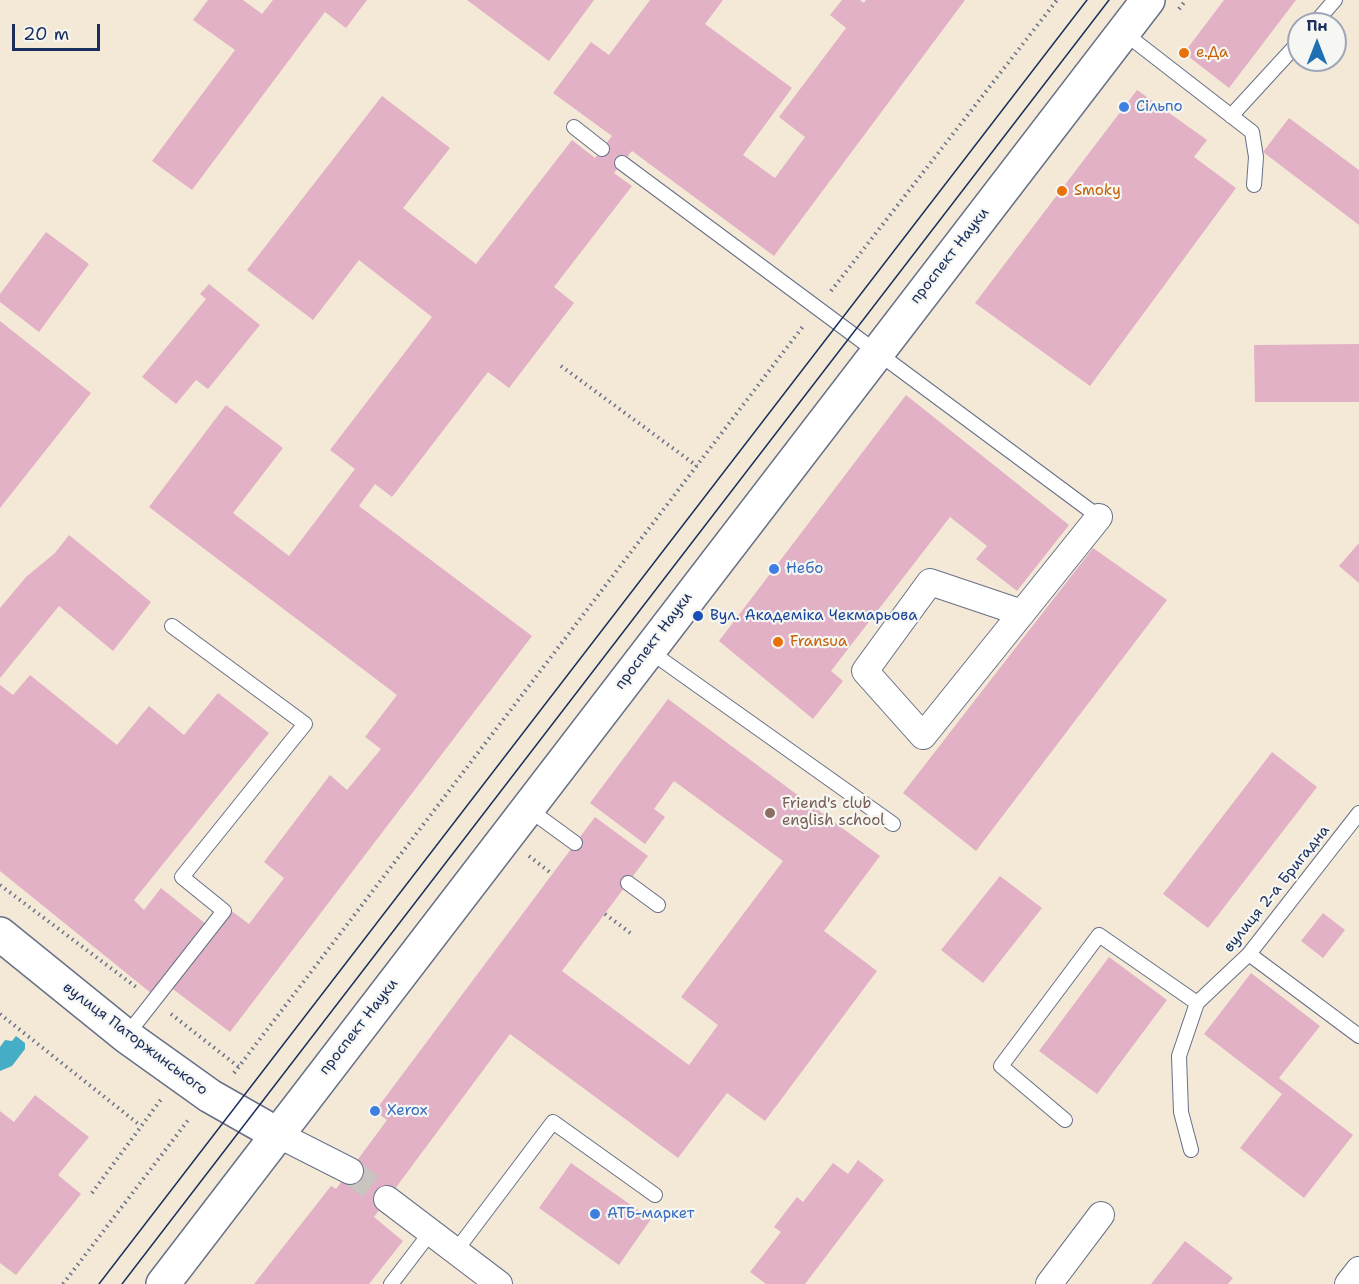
<!DOCTYPE html>
<html>
<head>
<meta charset="utf-8">
<style>
	body { margin:0 }
	#map { position:relative; width:1359px; height:1284px; overflow:hidden; background:#f4e9d7; font-family:"Shantell Sans",sans-serif }
	canvas { display:block }
	.north { position:absolute; left:1287px; top:12px; width:60px; height:60px; box-sizing:border-box; background:#f6f6f2; border:2px solid #9ea6b7; border-radius:50%; rotate:0deg; font-size:16px; font-weight:700; line-height:24px; text-align:center; color:#1b2f5e }
	.north::after { content:''; display:block; margin:auto; width:21px; height:27px; background:#1f6fb2; clip-path:polygon(50% 0,100% 100%,50% 72%,0 100%) }
	.scale { position:absolute; left:12px; top:24px; width:88px; height:27px; box-sizing:border-box; border:3px solid #1b2f5e; border-top:0; padding-left:8px; font-size:18px; line-height:21px; white-space:nowrap; color:#1b2f5e; -webkit-text-stroke:4px #f6f6f2; paint-order:stroke }
</style>
</head>
<body>
<div id="map">
<canvas width="1359" height="1284"></canvas>
<div class="north">Пн</div>
<div class="scale">20 m</div>
</div>
<script>
const c = document.querySelector('canvas').getContext('2d');
c.lineJoin = 'round';
function fillPath(path, color) {
  c.fillStyle = color;
  c.fill(path, 'evenodd');
}
function shape(rows) {
  const path = new Path2D();
  for (const r of rows) {
    path.moveTo(r[0], r[1]);
    for (let i = 2; i < r.length; i += 2) path.lineTo(r[i], r[i + 1]);
  }
  return path;
}
function trace(path, color, width, dash) {
  c.strokeStyle = color;
  c.lineWidth = width;
  c.lineCap = dash ? 'butt' : 'round';
  c.setLineDash(dash || []);
  c.stroke(path);
}
function drawText(font, color, halo, rows, align = 'center') {
  c.font = font + ' "Shantell Sans",sans-serif';
  c.lineWidth = 4.5;
  c.setLineDash([]);
  c.textBaseline = 'middle';
  c.strokeStyle = halo;
  c.fillStyle = color;
  for (const [text, x, y, turn = 0] of rows) {
    c.save();
    c.translate(x, y);
    c.rotate((+turn || 0) * Math.PI / 180);
    c.textAlign = isNaN(turn) ? turn : align;
    if (halo) c.strokeText(text, 0, 0);
    c.fillText(text, 0, 0);
    c.restore();
  }
}
fillPath(shape([
	[16,1036,25,1043,25,1049,12,1066,0,1071,0,1047,5,1040,12,1041]
]), '#45adc5');
fillPath(shape([
	[208,0,243,0,262,14,273,0,367,0,346,28,325,12,192,190,152,161,235,50,193,20],
	[467,0,594,0,549,61],
	[650,0,723,0,705,24,792,88,743,155,775,178,805,137,779,117,846,28,830,15,842,0,860,0,864,3,866,0,965,0,774,256,632,151,614,173,632,186,554,287,574,303,509,388,488,372,392,497,375,484,359,506,532,636,230,1032,170,987,229,909,249,924,284,878,264,862,330,775,347,790,381,749,365,737,397,695,149,507,226,405,283,448,233,513,289,556,355,469,330,450,432,317,359,260,313,320,247,270,382,96,450,148,403,208,476,264,572,140,595,158,612,136,553,93,591,42,609,55],
	[1224,0,1296,0,1229,88,1184,53],
	[1137,90,1207,140,1194,157,1236,188,1090,386,975,303],
	[1289,118,1359,170,1359,225,1263,152],
	[46,232,89,264,39,332,0,302,0,294],
	[209,284,260,325,208,389,196,380,176,404,142,377,206,299,200,294],
	[0,321,91,393,0,508],
	[1359,344,1359,402,1255,402,1254,345],
	[906,395,1069,525,1017,591,976,559,987,546,950,517,831,671,843,681,813,719,719,641],
	[69,535,151,602,113,651,59,606,0,678,0,608,26,577,55,553],
	[1359,543,1359,583,1339,566],
	[1093,548,1167,600,976,851,903,793],
	[30,675,117,745,149,706,184,735,218,693,269,733,134,900,144,910,161,888,207,925,151,993,0,871,0,685,13,695],
	[668,699,880,856,824,931,877,971,765,1121,727,1093,678,1158,510,1034,374,1217,403,1241,369,1284,254,1284,331,1186,336,1189,387,1120,375,1111,595,817,648,856,562,971,689,1065,718,1025,681,997,783,861,674,781,654,809,665,817,645,844,590,803],
	[1272,752,1317,787,1208,928,1163,894],
	[1000,876,1042,908,983,983,941,950],
	[1323,913,1345,930,1323,958,1301,941],
	[1109,957,1167,1000,1097,1094,1039,1051],
	[1251,973,1320,1026,1279,1078,1353,1135,1304,1198,1240,1148,1282,1094,1204,1034],
	[35,1095,89,1137,58,1175,81,1194,16,1275,0,1263,0,1111,14,1122],
	[858,1160,884,1180,805,1284,766,1284,750,1272,781,1232,774,1227,797,1197,803,1202,833,1163,848,1174],
	[571,1163,651,1219,619,1265,539,1208],
	[1185,1241,1233,1278,1228,1284,1151,1284]
]), '#e2b1c6');
trace(shape([
	[350,1171,387,1199]
]), '#c9c4bf', 26, [26, 13]);
const lane = shape([
	[1314,24,1335,0],
	[1123,32,1252,132,1256,157,1254,185],
	[1231,116,1299,42],
	[574,127,602,149],
	[622,163,1099,517],
	[648,650,893,824],
	[527,808,575,843],
	[628,883,658,905],
	[1249,954,1359,1036],
	[126,1036,224,911,182,877,305,724,172,626],
	[1065,1120,1001,1066,1099,935,1197,1003],
	[1191,1150,1181,1112,1179,1056,1197,1003,1249,954,1359,813],
	[455,1252,553,1122,655,1195],
	[391,1284,430,1233]
]);
const street = shape([
	[1022,613,930,582,865,671,923,736,1099,517],
	[277,1134,350,1171],
	[387,1199,499,1284],
	[1049,1284,1101,1215],
	[1348,1284,1359,1270]
]);
const secondary = shape([
	[0,934,126,1036,210,1096,277,1134]
]);
const primary = shape([
	[163,1284,1148,0]
]);
trace(lane, '#677088', 16);
trace(street, '#677088', 28);
trace(secondary, '#677088', 36);
trace(primary, '#677088', 36);
trace(shape([
	[1179,9,1186,0],
	[831,291,1057,0],
	[561,366,697,466],
	[529,856,552,874],
	[0,885,136,987],
	[605,914,633,935],
	[0,1014,141,1126],
	[171,1014,240,1068],
	[234,1073,804,325],
	[92,1193,162,1098],
	[63,1284,189,1119]
]), '#677088', 4, [1.5, 4.5]);
trace(lane, '#fff', 14);
trace(street, '#fff', 26);
trace(secondary, '#fff', 33);
trace(primary, '#fff', 33);
trace(shape([
	[99,1284,1087,0],
	[122,1284,1109,0]
]), '#1b2f5e', 1.5);
for (const [x, y, r, color] of [
	[1184,53,6,"#e8710a"],
	[1124,107,6,"#3f7fe0"],
	[1062,191,6,"#e8710a"],
	[774,569,6,"#3f7fe0"],
	[698,616,6,"#1a4fb4"],
	[778,642,6,"#e8710a"],
	[770,813,6,"#8d6e63"],
	[375,1111,6,"#3f7fe0"],
	[595,1214,6,"#3f7fe0"]
]) {
  const dot = new Path2D();
  dot.arc(x, y, r, 0, 2 * Math.PI);
  c.fillStyle = color;
  c.fill(dot);
  trace(dot, '#f6f6f2', 2);
}
drawText('15px', '#c56008', '#f6f6f2', [
	["е.Да",1196,53],
	["Smoky",1074,191],
	["Fransua",790,642]
], 'left');
drawText('15px', '#366cbe', '#f6f6f2', [
	["Сільпо",1136,107],
	["Небо",786,569],
	["Xerox",387,1111],
	["АТБ-маркет",607,1214]
], 'left');
drawText('15px', '#1b2f5e', '#f6f6f2', [
	["проспект Науки",950,256,-52],
	["проспект Науки",654,641,-53],
	["вулиця 2-а Бригадна",1277,889,-51],
	["проспект Науки",359,1027,-52],
	["вулиця Паторжинського",135,1039,37]
]);
drawText('15px', '#164399', '#f6f6f2', [
	["Вул. Академіка Чекмарьова",710,616]
], 'left');
drawText('15px', '#785e54', '#f6f6f2', [
	["Friend's club",782,804],
	["english school",782,821]
], 'left');
</script>
</body>
</html>
